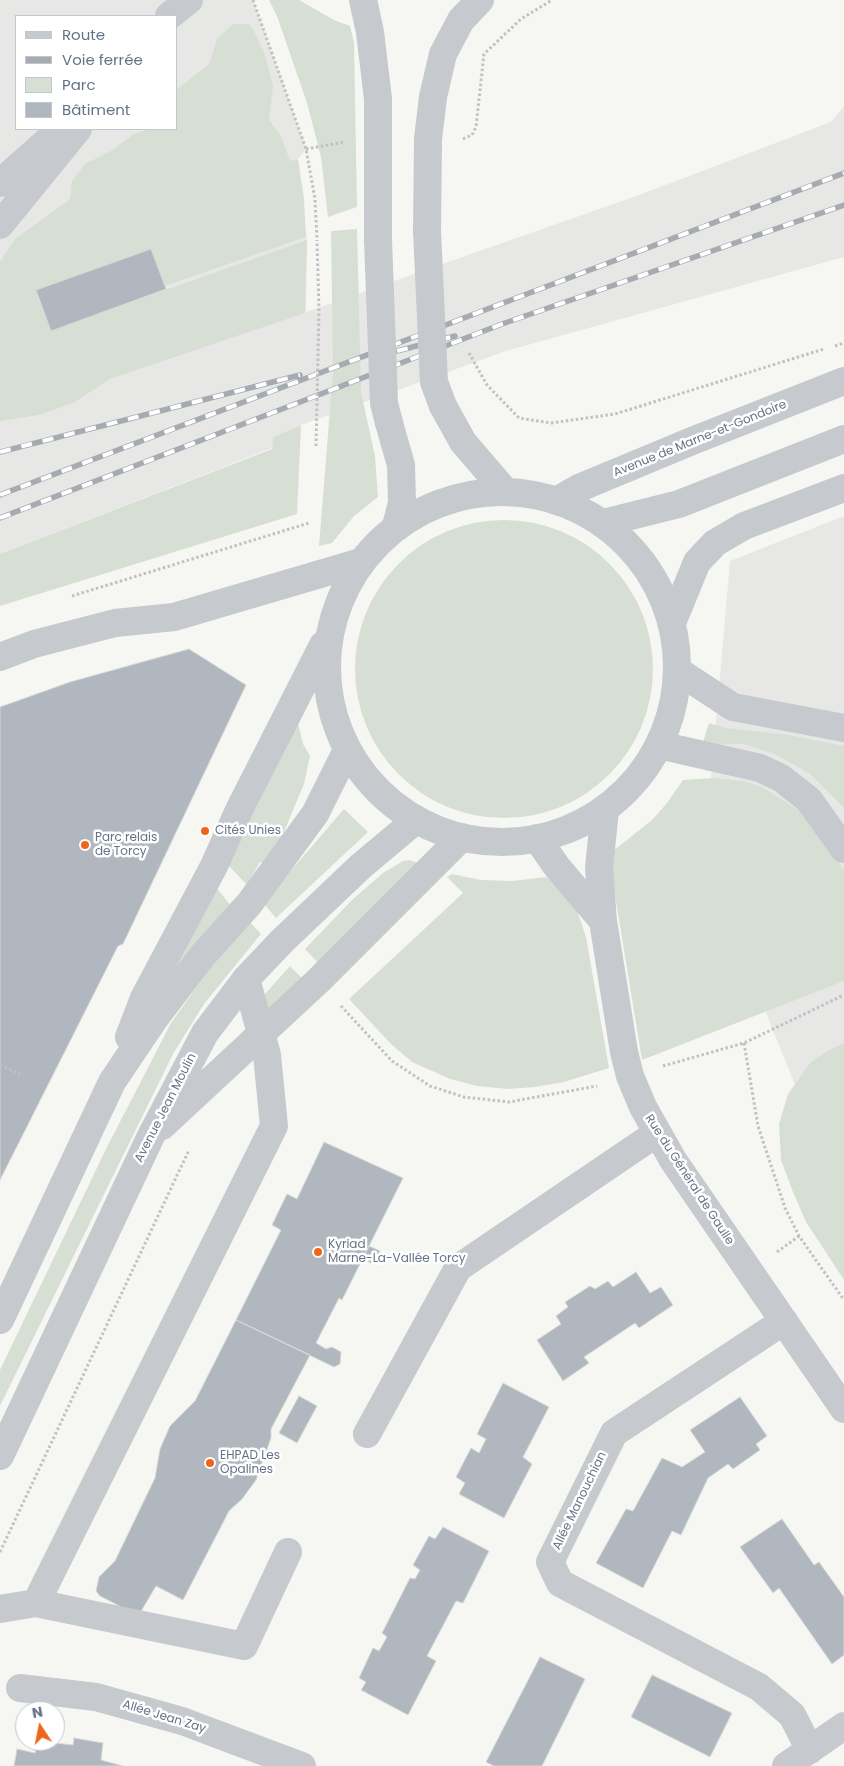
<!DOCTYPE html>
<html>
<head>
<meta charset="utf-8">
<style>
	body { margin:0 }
	#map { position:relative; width:844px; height:1766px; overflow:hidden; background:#f6f7f3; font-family:Poppins,sans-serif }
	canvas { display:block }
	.legend { position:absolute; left:15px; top:15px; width:162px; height:115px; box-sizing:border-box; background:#fff; border:1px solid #c1c7cf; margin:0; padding:6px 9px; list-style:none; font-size:15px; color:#637386 }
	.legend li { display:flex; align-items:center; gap:10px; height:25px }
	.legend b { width:25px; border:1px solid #c1c7cf }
	.north { position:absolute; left:15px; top:1701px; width:50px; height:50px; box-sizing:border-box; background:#fff; border:1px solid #c1c7cf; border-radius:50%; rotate:349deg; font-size:14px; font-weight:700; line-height:20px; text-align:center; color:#637386 }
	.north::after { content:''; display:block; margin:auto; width:18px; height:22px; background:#ef661b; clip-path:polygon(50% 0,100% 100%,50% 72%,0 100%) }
</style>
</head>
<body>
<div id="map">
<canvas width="844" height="1766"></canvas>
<ul class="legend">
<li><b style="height:6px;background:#c6c9cd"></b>Route</li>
<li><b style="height:6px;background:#a6abb2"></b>Voie ferrée</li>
<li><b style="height:14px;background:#d7dfd4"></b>Parc</li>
<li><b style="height:14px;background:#b0b7be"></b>Bâtiment</li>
</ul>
<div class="north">N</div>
</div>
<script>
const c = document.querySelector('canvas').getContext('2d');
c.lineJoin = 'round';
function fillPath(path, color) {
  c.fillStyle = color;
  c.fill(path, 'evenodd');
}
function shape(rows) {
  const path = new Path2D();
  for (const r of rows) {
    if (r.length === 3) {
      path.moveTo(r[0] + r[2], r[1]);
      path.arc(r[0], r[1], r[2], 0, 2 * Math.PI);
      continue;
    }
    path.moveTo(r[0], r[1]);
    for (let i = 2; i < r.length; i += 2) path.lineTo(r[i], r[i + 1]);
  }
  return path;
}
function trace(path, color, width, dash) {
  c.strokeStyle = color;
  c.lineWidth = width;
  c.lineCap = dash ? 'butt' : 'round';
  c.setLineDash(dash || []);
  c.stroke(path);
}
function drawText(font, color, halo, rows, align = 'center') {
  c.font = font + ' Poppins,sans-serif';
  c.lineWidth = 5;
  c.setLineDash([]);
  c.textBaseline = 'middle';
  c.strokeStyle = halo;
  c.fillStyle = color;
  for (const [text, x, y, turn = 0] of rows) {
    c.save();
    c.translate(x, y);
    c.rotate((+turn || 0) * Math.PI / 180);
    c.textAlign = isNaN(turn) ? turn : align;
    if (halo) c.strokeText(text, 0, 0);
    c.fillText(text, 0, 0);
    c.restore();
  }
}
fillPath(shape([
	[0,0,253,0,306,149,298,159,307,240,306,312,639,195,831,122,844,106,844,257,506,351,301,425,273,437,272,448,0,554],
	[16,16,176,16,176,129,16,129],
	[844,516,844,1187,826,1161,704,860,730,561]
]), '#e7e8e6');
fillPath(shape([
	[269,0,299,0,334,20,350,26,354,43,357,207,328,217,321,157,307,103,277,16],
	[233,24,249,24,256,35,265,55,273,86,269,120,281,136,290,161,298,159,304,199,306,237,165,286,151,249,37,290,52,330,307,240,305,313,110,379,75,402,39,415,0,421,0,262,15,239,70,199,72,181,85,164,111,151,134,134,149,129,176,129,176,90,209,64,217,39],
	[357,229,361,392,375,456,378,497,354,516,332,543,319,546,333,372,331,231],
	[301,425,297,514,0,606,0,554,272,449,273,437],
	[504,669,149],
	[298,723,303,744,310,756,304,784,284,832,266,863,260,862,247,885,227,864],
	[709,723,726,728,789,735,844,746,844,808,810,774,777,755,744,744,702,745],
	[714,778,744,781,762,787,800,811,812,822,844,870,844,981,642,1060,614,889,612,872,613,851,652,820,667,803,683,780],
	[344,809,368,832,276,918,263,903],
	[409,860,427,866,320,965,305,949,353,899,383,873,403,861],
	[452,874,481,880,512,881,546,877,556,884,576,907,586,937,609,1068,564,1082,535,1087,508,1089,477,1086,450,1079,412,1062,391,1044,349,999,463,893,447,877],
	[216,887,231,906,172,975,202,917],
	[248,920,261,934,204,1004,173,1054,0,1406,0,1370,106,1149,171,1023,220,954],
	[290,966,305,981,267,1010,264,995],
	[844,1043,844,1280,806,1222,793,1192,781,1160,779,1124,788,1094,811,1062,831,1049]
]), '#d7dfd4');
const building = shape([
	[151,249,166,289,51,331,36,290,151,249],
	[189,649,246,685,123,944,118,946,0,1180,0,707,70,682,189,649],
	[324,1142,403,1178,342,1300,339,1298,316,1343,326,1349,332,1347,341,1352,340,1364,334,1367,236,1320,281,1230,272,1225,287,1194,297,1199,324,1142],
	[369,1246,380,1251,373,1264,363,1259,369,1246],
	[636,1272,650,1293,661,1287,673,1305,639,1328,635,1323,584,1357,589,1363,563,1381,537,1340,561,1324,556,1316,568,1307,565,1302,590,1286,595,1289,608,1281,613,1287,636,1272],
	[236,1320,310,1355,271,1429,271,1438,256,1480,242,1499,229,1511,183,1600,156,1586,140,1613,135,1614,100,1596,96,1591,99,1577,115,1561,155,1478,160,1449,170,1426,195,1401,236,1320],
	[503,1383,549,1407,523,1457,532,1464,504,1518,459,1494,465,1483,456,1477,471,1448,479,1453,486,1439,477,1434,503,1383],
	[299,1396,317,1406,297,1443,279,1433,299,1396],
	[740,1397,767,1436,756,1444,760,1450,733,1469,728,1464,708,1478,681,1535,672,1531,643,1588,596,1563,626,1509,633,1511,662,1458,682,1467,705,1452,690,1430,740,1397],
	[782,1519,814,1565,819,1562,844,1597,844,1655,832,1664,779,1588,773,1593,740,1547,782,1519],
	[443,1527,489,1551,463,1603,456,1601,427,1656,436,1661,408,1715,361,1690,366,1682,359,1678,373,1648,379,1651,387,1637,382,1633,410,1578,415,1579,420,1570,413,1565,429,1536,435,1539,443,1527],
	[540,1657,585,1679,542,1766,494,1766,486,1762,540,1657],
	[652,1675,732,1713,710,1757,631,1717,652,1675],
	[74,1738,103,1743,101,1760,123,1766,14,1766,17,1749,35,1753,37,1741,73,1745,74,1738]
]);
fillPath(building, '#b0b7be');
trace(building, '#d8d8d6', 1);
trace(shape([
	[253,0,306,149,315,199,317,240],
	[463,139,472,135,476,127,484,54,521,19,552,0],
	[306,149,345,142],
	[835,346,844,343],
	[469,353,487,385,519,418,551,423,615,414,824,349],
	[72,596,309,523],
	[341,1006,392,1061,430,1086,464,1097,509,1102,597,1086],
	[744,1043,758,1126,785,1208,799,1236,844,1300],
	[0,1065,20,1074],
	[663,1066,744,1043,844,995],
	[777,1252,799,1236],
	[0,1552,189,1150]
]), '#bfc1c4', 3, [2.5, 2.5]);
trace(shape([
	[363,0,370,32,378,99,378,239],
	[169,16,189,0],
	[0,183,61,129],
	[0,225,78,129],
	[427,231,428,139,433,97,443,54,461,20,480,0],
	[443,406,463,442,505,491],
	[389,423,401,465,402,503,396,526],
	[502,667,175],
	[558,500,579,488,692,441,844,381],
	[603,523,679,504,844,439],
	[672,623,697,562,715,543,744,526,844,488],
	[0,657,34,644,115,623,174,617,361,562],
	[678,671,733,707,844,728],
	[659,745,760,768,781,778,809,800,844,849],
	[605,809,599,868,603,921,624,1052,630,1076,643,1107,673,1160,844,1409],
	[537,838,557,867,603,921],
	[129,1037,144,998,214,866,240,808,323,645],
	[162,1126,318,981,462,837],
	[0,1320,112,1082,155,1018,203,955,249,904,315,814,347,750],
	[784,1321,614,1433,550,1562,560,1583,759,1687,792,1715,810,1750],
	[367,1434,458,1268,657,1133],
	[0,1456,150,1138,205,1033,246,979,282,941,361,866,416,820],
	[36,1603,274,1126,267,1055,246,979],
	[0,1609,36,1603,244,1646,288,1552],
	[20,1688,96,1697,182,1721,302,1766],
	[786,1766,844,1726]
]), '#c6c9cd', 28);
const rail = shape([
	[397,351,455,336],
	[0,452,300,375],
	[0,495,844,173],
	[0,518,502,324,844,205]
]);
trace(rail, '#a6abb2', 5.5);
trace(rail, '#fff', 4, [11]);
trace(shape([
	[316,446,319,310,317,240]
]), '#bfc1c4', 3, [2.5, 2.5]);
trace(shape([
	[427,231,434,382,443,406],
	[378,239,384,403,389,423]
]), '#c6c9cd', 28);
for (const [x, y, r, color] of [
	[205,831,5,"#ef661b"],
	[85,845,5,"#ef661b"],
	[318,1252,5,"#ef661b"],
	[210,1463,5,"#ef661b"]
]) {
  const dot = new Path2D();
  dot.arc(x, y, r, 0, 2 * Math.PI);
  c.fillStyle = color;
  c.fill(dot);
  trace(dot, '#fff', 2);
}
drawText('12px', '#637386', '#fff', [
	["Avenue de Marne-et-Gondoire",700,439,-22],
	["Avenue Jean Moulin",166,1108,-63],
	["Rue du Général de Gaulle",689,1180,57],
	["Allée Manouchian",580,1501,-64],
	["Allée Jean Zay",164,1717,17]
]);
drawText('12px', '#637386', '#fff', [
	["Cités Unies",215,831],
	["Parc relais",95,838],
	["de Torcy",95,852],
	["Kyriad",328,1245],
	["Marne-La-Vallée Torcy",328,1259],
	["EHPAD Les",220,1456],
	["Opalines",220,1470]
], 'left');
</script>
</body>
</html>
